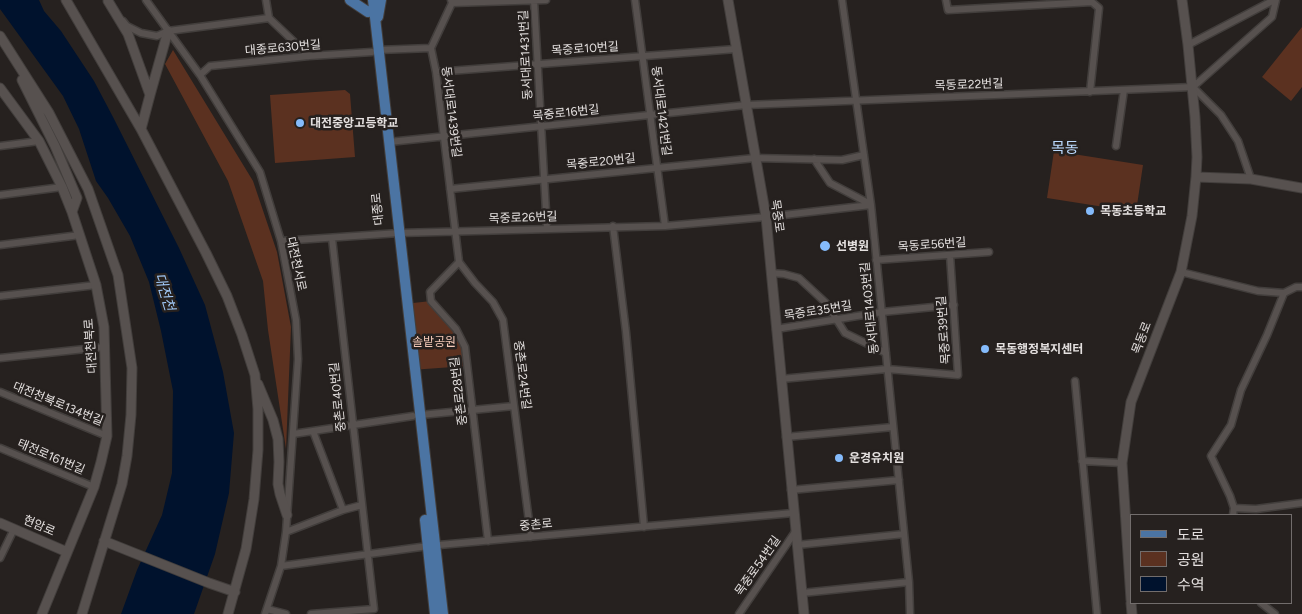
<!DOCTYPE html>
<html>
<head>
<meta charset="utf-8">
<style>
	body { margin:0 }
	#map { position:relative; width:1302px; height:614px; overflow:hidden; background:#26211f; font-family:Figtree,"Noto Sans KR",sans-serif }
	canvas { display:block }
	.legend { position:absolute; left:1130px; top:514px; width:162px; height:90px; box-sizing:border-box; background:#26211f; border:1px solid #726d6c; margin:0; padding:6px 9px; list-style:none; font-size:15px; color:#e4e0df }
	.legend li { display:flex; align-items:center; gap:10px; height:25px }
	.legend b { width:25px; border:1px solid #726d6c }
</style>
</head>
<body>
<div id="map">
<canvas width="1302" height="614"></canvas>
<ul class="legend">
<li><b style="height:6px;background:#4b74a3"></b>도로</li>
<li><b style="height:14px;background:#5b3120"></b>공원</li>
<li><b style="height:14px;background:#00122d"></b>수역</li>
</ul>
</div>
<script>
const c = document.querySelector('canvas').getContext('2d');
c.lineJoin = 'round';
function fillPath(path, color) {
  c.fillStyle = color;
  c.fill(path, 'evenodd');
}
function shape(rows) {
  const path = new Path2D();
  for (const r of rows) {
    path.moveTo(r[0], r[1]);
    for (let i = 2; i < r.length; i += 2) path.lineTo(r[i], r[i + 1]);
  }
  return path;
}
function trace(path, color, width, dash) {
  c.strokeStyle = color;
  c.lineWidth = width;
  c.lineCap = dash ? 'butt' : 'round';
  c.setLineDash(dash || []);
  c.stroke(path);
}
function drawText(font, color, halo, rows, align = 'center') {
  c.font = font + ' Figtree,"Noto Sans KR",sans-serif';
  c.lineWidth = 5;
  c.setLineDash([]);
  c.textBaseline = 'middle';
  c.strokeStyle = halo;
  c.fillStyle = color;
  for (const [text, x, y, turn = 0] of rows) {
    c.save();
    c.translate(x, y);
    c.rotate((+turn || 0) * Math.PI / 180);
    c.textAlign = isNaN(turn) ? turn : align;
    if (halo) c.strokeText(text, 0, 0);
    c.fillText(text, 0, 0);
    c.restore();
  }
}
fillPath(shape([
	[1302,27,1302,87,1291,101,1262,77],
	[173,50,253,181,277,252,291,327,286,449,268,330,263,281,228,181,165,64],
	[345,90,350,94,355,157,275,163,270,95],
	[1054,151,1143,165,1136,212,1047,198],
	[431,301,456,329,465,347,467,366,411,370,404,304]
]), '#5b3120');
fillPath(shape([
	[0,0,39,0,44,11,61,31,94,81,113,117,179,248,205,305,223,372,234,433,229,493,215,554,194,614,121,614,137,570,162,515,172,473,173,391,161,331,149,282,130,236,108,198,96,181,79,129,63,96,0,9]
]), '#00122d');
const street = shape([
	[146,0,200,75,260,172,281,241,296,320,298,359,286,532,281,566,265,614],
	[266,0,269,18,309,56],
	[451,0,452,3,431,48,436,72,459,262,475,283,493,302,503,320,531,537],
	[534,0,547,229],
	[635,0,665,226],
	[842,0,871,205,909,582,910,614],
	[946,0,948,10,1092,2,1099,8,1090,92],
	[452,3,546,0],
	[123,21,127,26,141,33,157,36,168,31,269,18],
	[1188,45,1274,0],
	[378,50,431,48],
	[436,72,736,49],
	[200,75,210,66,309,56,372,52],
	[1193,87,1272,17,1276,0],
	[1193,87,1221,115,1238,141,1251,179],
	[389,142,746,105,1193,87],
	[0,146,39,141],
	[1116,146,1124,90],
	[814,159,830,183,870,204],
	[450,189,755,158,842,160,864,155],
	[0,195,62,187],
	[613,226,626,332,644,527],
	[281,241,399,233,665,226,766,217,871,205],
	[0,245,80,235],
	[876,260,989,252],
	[459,262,430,292,431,301,456,329,465,347,488,541],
	[1181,272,1258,291,1284,293,1296,287,1302,287],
	[771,273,784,274,799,278,826,303,845,333,886,353],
	[0,296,96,285],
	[776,329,882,312,954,305],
	[0,358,104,347],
	[781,379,887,369,958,375,950,255],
	[1075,381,1097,614],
	[0,392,107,436],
	[420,415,514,406],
	[313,431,343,510],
	[293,434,413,416],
	[786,437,893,427],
	[0,448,94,487],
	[1082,461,1122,463],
	[791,490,899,480],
	[1234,508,1256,509,1302,503],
	[1233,515,1234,508,1230,496,1211,456,1231,425,1241,390,1267,335,1284,293],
	[286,532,343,510,362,505],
	[797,545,904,534],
	[0,558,14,529],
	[281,566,428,546,793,513],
	[802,593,909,582],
	[1261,603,1275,614],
	[267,609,286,614],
	[311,614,374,609,332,238],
	[739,614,795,532]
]);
const secondary = shape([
	[66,0,141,129,206,253,227,296,242,335,255,375,258,409,258,450,254,499,246,549,228,614],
	[728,0,766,217,804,614],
	[108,1,128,34,150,95,141,129],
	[0,36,49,113,88,189,118,275,132,368,131,415,127,456,122,484,82,614],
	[22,80,55,146,77,198,72,212],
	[0,88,39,141,62,187,72,212,96,285,104,327,107,436,101,462,94,487,42,614],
	[150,95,168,31],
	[1196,177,1251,179,1302,188],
	[258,384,273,420,278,439,279,462,278,484,280,494,287,515],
	[0,523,67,552],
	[104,541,209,583,235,592],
	[1131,600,1122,463,1131,402,1181,272,1192,216,1196,177,1197,157,1195,117,1188,45,1182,0],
	[1131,603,1132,614]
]);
const primary = shape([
	[350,0,368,12],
	[373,0,443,614],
	[378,17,381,0],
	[425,520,435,614]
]);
trace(street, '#423e3c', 9);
trace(secondary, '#423e3c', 11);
trace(primary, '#423e3c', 12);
trace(street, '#57514f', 6);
trace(secondary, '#57514f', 9);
trace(primary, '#4b74a3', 10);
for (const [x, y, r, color] of [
	[300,123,5,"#85bbfb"],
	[1090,211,5,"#85bbfb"],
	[825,246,6,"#85bbfb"],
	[985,349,5,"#85bbfb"],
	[839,458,5,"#85bbfb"]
]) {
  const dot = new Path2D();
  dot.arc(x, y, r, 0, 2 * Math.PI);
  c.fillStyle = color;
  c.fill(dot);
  trace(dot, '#26211f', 2);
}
drawText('12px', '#e4e0df', '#26211f', [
	["대종로630번길",283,48,-5],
	["목중로10번길",585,49,-4],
	["동서대로1431번길",526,55,-93],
	["목동로22번길",969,85,-2],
	["동서대로1421번길",661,111,83],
	["동서대로1439번길",451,112,83],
	["목중로16번길",566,113,-6],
	["목중로20번길",601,162,-6],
	["대종로",378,209,-96],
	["목중로",777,216,82],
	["목중로26번길",523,218,-2],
	["목동로56번길",932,245,-4],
	["대전천서로",296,264,78],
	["동서대로1403번길",870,308,-96],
	["목중로35번길",818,311,-9],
	["목중로39번길",944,330,-94],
	["목동로",1142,338,-69],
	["대전천북로",91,346,-94],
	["중촌로24번길",522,375,83],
	["중촌로28번길",459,391,-97],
	["중촌로40번길",338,397,-96],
	["대전천북로134번길",58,404,22],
	["태전로161번길",51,457,23],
	["중촌로",536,525,-5],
	["현암로",39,526,23],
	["목중로54번길",758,566,-55]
]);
drawText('bold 12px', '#e4e0df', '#26211f', [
	["대전중앙고등학교",310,123],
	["목동초등학교",1100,211],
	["선병원",836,246],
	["목동행정복지센터",995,349],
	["운경유치원",849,458]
], 'left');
drawText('12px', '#f2c8b7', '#26211f', [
	["솔밭공원",434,342]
]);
drawText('italic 14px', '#a5cefe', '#26211f', [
	["대전천",164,292,73]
]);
drawText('15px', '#bcdafe', '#26211f', [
	["목동",1065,149]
]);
</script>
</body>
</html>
